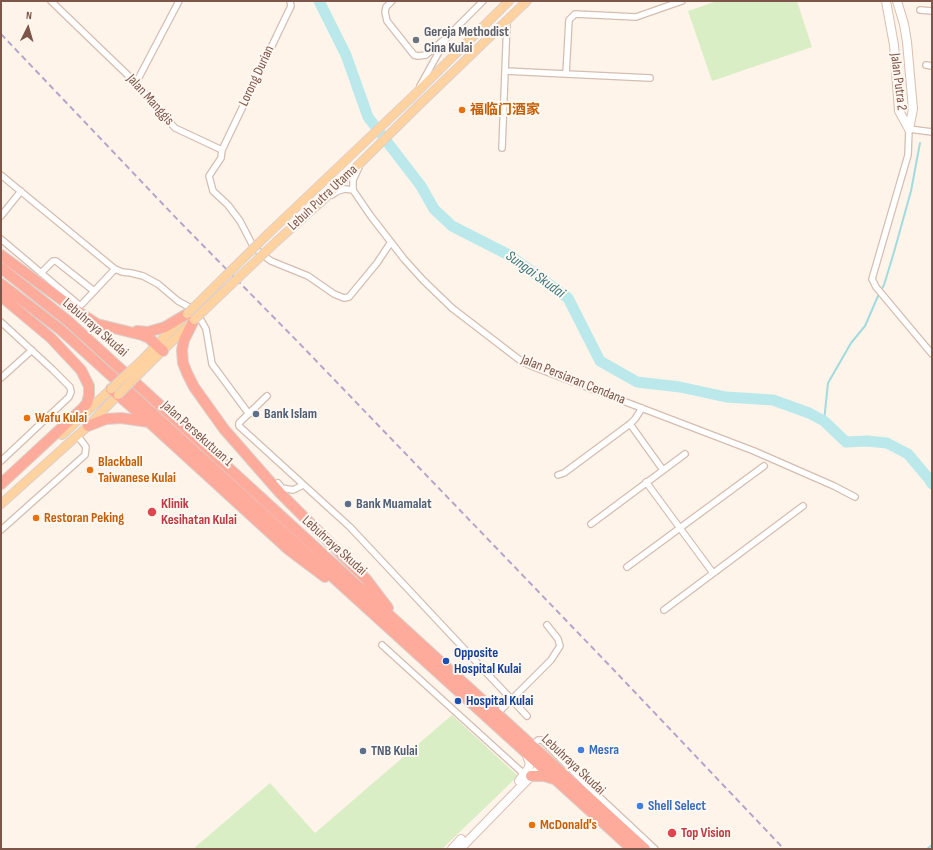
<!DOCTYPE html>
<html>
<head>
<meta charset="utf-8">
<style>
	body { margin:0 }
	#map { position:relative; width:933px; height:850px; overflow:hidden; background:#fef4ea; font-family:"Sofia Sans Condensed",sans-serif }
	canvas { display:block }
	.frame { position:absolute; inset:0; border:2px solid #7d5649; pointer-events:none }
	.north { position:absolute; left:8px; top:8px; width:40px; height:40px; -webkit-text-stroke:3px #fff8f2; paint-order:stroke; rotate:5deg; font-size:11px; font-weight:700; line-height:16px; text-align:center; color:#7d5649 }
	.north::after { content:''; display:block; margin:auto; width:14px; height:18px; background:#7d5649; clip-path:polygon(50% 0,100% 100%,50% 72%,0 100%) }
</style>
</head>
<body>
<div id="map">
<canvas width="933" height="850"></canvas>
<div class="frame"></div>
<div class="north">N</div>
</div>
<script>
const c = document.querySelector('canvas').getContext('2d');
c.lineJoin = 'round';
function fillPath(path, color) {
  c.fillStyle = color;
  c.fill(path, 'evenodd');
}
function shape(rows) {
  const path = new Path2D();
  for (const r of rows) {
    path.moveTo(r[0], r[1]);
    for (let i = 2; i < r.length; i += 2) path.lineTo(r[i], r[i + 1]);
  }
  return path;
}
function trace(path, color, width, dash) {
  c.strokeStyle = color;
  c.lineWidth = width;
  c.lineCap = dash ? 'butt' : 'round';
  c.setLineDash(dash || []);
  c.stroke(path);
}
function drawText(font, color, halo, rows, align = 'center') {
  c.font = font + ' "Sofia Sans Condensed","Noto Sans SC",sans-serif';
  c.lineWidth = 4;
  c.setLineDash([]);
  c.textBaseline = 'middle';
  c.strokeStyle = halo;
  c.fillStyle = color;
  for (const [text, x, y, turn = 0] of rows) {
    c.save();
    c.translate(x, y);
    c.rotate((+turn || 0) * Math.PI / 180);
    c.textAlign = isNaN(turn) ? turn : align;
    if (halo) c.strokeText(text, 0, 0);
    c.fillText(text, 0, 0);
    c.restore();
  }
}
fillPath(shape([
	[717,1,797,1,812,47,712,81,688,11],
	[452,715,518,776,442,849,193,849,270,783,315,833]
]), '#daeec5');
trace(shape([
	[881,290,884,285,894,252,911,191,920,143],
	[824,421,828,383,851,343,865,326,878,296],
	[927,849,932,845]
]), '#a0dbde', 2);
trace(shape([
	[319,1,346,55,368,117,421,186,434,209,452,226,509,255,568,298,600,361,637,382,680,387,726,397,773,400,809,413,824,421,846,442,867,441,887,443,908,454,929,479,932,484]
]), '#bbe9eb', 11);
const street = shape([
	[51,1,136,83,175,128,222,150,221,158,209,176,213,191,228,205,240,221,252,244,260,253,271,261,308,276,334,294,344,298,349,297,377,263,391,242],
	[392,1,386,7,385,12,387,21,414,55,418,56,426,55,447,37,483,1],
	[920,10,932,11],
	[926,65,932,66],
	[505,71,566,74,569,20,575,14,636,17,682,1],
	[566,74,650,78],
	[136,83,179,1],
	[420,86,445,41],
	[932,132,909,129,908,155,872,279,876,287,932,354],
	[502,148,507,21],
	[222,150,291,6,290,1],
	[1,175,115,269,83,303,81,305,78,304,1,239],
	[353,190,370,215,404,259,423,280,452,308,521,361,534,367,754,451,834,486,855,497],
	[353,190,353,180,359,167],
	[332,195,338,191,345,189,353,190],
	[1,216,21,191],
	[115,269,122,272,131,273,143,276,158,284,178,301,189,307,197,313,206,329,212,364,249,414],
	[41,273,53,261,56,261,94,291],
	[1,322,52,369,70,387,71,392,69,397,1,461],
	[1,378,32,350],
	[267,396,239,423,239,426,350,527,527,716],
	[630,424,663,470],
	[558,475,564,473,630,424,635,419,642,408],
	[646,482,713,573],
	[278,483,282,488,293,490,303,485],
	[591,524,685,454],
	[1,530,85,455,86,447,77,435],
	[627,567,764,466],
	[664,610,803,506],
	[382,645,525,775],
	[497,714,551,660,560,646,558,639,547,625],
	[532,746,538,740,542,740,592,790,655,849]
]);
const secondary = shape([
	[886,1,894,45,899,111,909,129],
	[897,1,904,24,907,42,913,109,909,129],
	[519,781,528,769,530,764,526,753],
	[452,849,461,839],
	[460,849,541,766,541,761]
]);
const primary = shape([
	[269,233,411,98,509,1],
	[277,241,323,200,419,105,527,1],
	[140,362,180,321],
	[146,367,190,324],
	[62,435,111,389],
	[1,504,88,426,118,395]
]);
const highway = shape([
	[1,255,77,311,97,324,142,335,149,338,163,351],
	[1,268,68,321,645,849],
	[1,284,61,330,632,849],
	[1,296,51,338,81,370,89,386,89,395,87,403,82,409,1,484],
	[194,320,184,340,182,350,183,363,187,373,194,387,224,429,280,493,366,579,388,608],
	[137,331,148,332,165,327,187,314],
	[111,389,149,422,289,550,325,577],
	[88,426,106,419,121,418,149,422],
	[531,776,544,776,554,779]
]);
trace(street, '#d5bdb0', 8);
trace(secondary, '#dbbeaf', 10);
trace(primary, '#dbd0cc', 10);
trace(highway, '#dbd0cc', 12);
trace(street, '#fff', 5.5);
trace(secondary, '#fff', 8);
trace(primary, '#ffd2a0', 8);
trace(highway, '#feab9b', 10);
trace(shape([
	[1,34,179,221,299,343,610,666,784,849]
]), '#b5a5cb', 2, [6, 4]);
const primaryBridge = shape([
	[187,314,269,233],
	[194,320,277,241],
	[111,389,140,362],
	[118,395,146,367]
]);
trace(primaryBridge, '#dbd0cc', 10, []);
trace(primaryBridge, '#ffd2a0', 8);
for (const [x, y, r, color] of [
	[416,40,4,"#6b7280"],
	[462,110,4,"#e8710a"],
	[256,414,4,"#5c6f8a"],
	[27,418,4,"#e8710a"],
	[90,470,4,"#e8710a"],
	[348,504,4,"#5c6f8a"],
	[152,512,5,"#e0444e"],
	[36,518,4,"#e8710a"],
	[446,661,4,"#1a4fb4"],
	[458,701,4,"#1a4fb4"],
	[581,750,4,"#3f7fe0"],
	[363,751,4,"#5c6f8a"],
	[640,806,4,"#3f7fe0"],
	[532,825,4,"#e8710a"],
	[672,833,5,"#e0444e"]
]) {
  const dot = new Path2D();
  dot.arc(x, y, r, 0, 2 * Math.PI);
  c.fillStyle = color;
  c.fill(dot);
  trace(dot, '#fff8f2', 1.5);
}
drawText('bold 14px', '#5b616d', '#fff8f2', [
	["Gereja Methodist",424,32],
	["Cina Kulai",424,48]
], 'left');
drawText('14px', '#7d5649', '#fff8f2', [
	["Lorong Durian",257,76,-65],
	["Jalan Putra 2",898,82,83],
	["Jalan Manggis",150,100,48],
	["Lebuh Putra Utama",323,198,-43],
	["Lebuhraya Skudai",95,328,41],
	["Jalan Persiaran Cendana",573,380,22],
	["Jalan Persekutuan 1",197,434,42],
	["Lebuhraya Skudai",334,546,42],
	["Lebuhraya Skudai",573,765,43]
]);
drawText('bold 14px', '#c56008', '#fff8f2', [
	["福临门酒家",470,110],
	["Wafu Kulai",35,418],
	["Blackball",98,462],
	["Taiwanese Kulai",98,478],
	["Restoran Peking",44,518],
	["McDonald's",540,825]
], 'left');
drawText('bold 14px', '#4e5e75', '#fff8f2', [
	["Bank Islam",264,414],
	["Bank Muamalat",356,504],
	["TNB Kulai",371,751]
], 'left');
drawText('bold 14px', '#be3a42', '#fff8f2', [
	["Klinik",161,504],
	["Kesihatan Kulai",161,520],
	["Top Vision",681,833]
], 'left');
drawText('bold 14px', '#164399', '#fff8f2', [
	["Opposite",454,653],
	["Hospital Kulai",454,669],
	["Hospital Kulai",466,701]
], 'left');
drawText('bold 14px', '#366cbe', '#fff8f2', [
	["Mesra",589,750],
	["Shell Select",648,806]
], 'left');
drawText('italic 15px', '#38777b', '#fff8f2', [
	["Sungai Skudai",535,275,36]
]);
</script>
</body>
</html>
